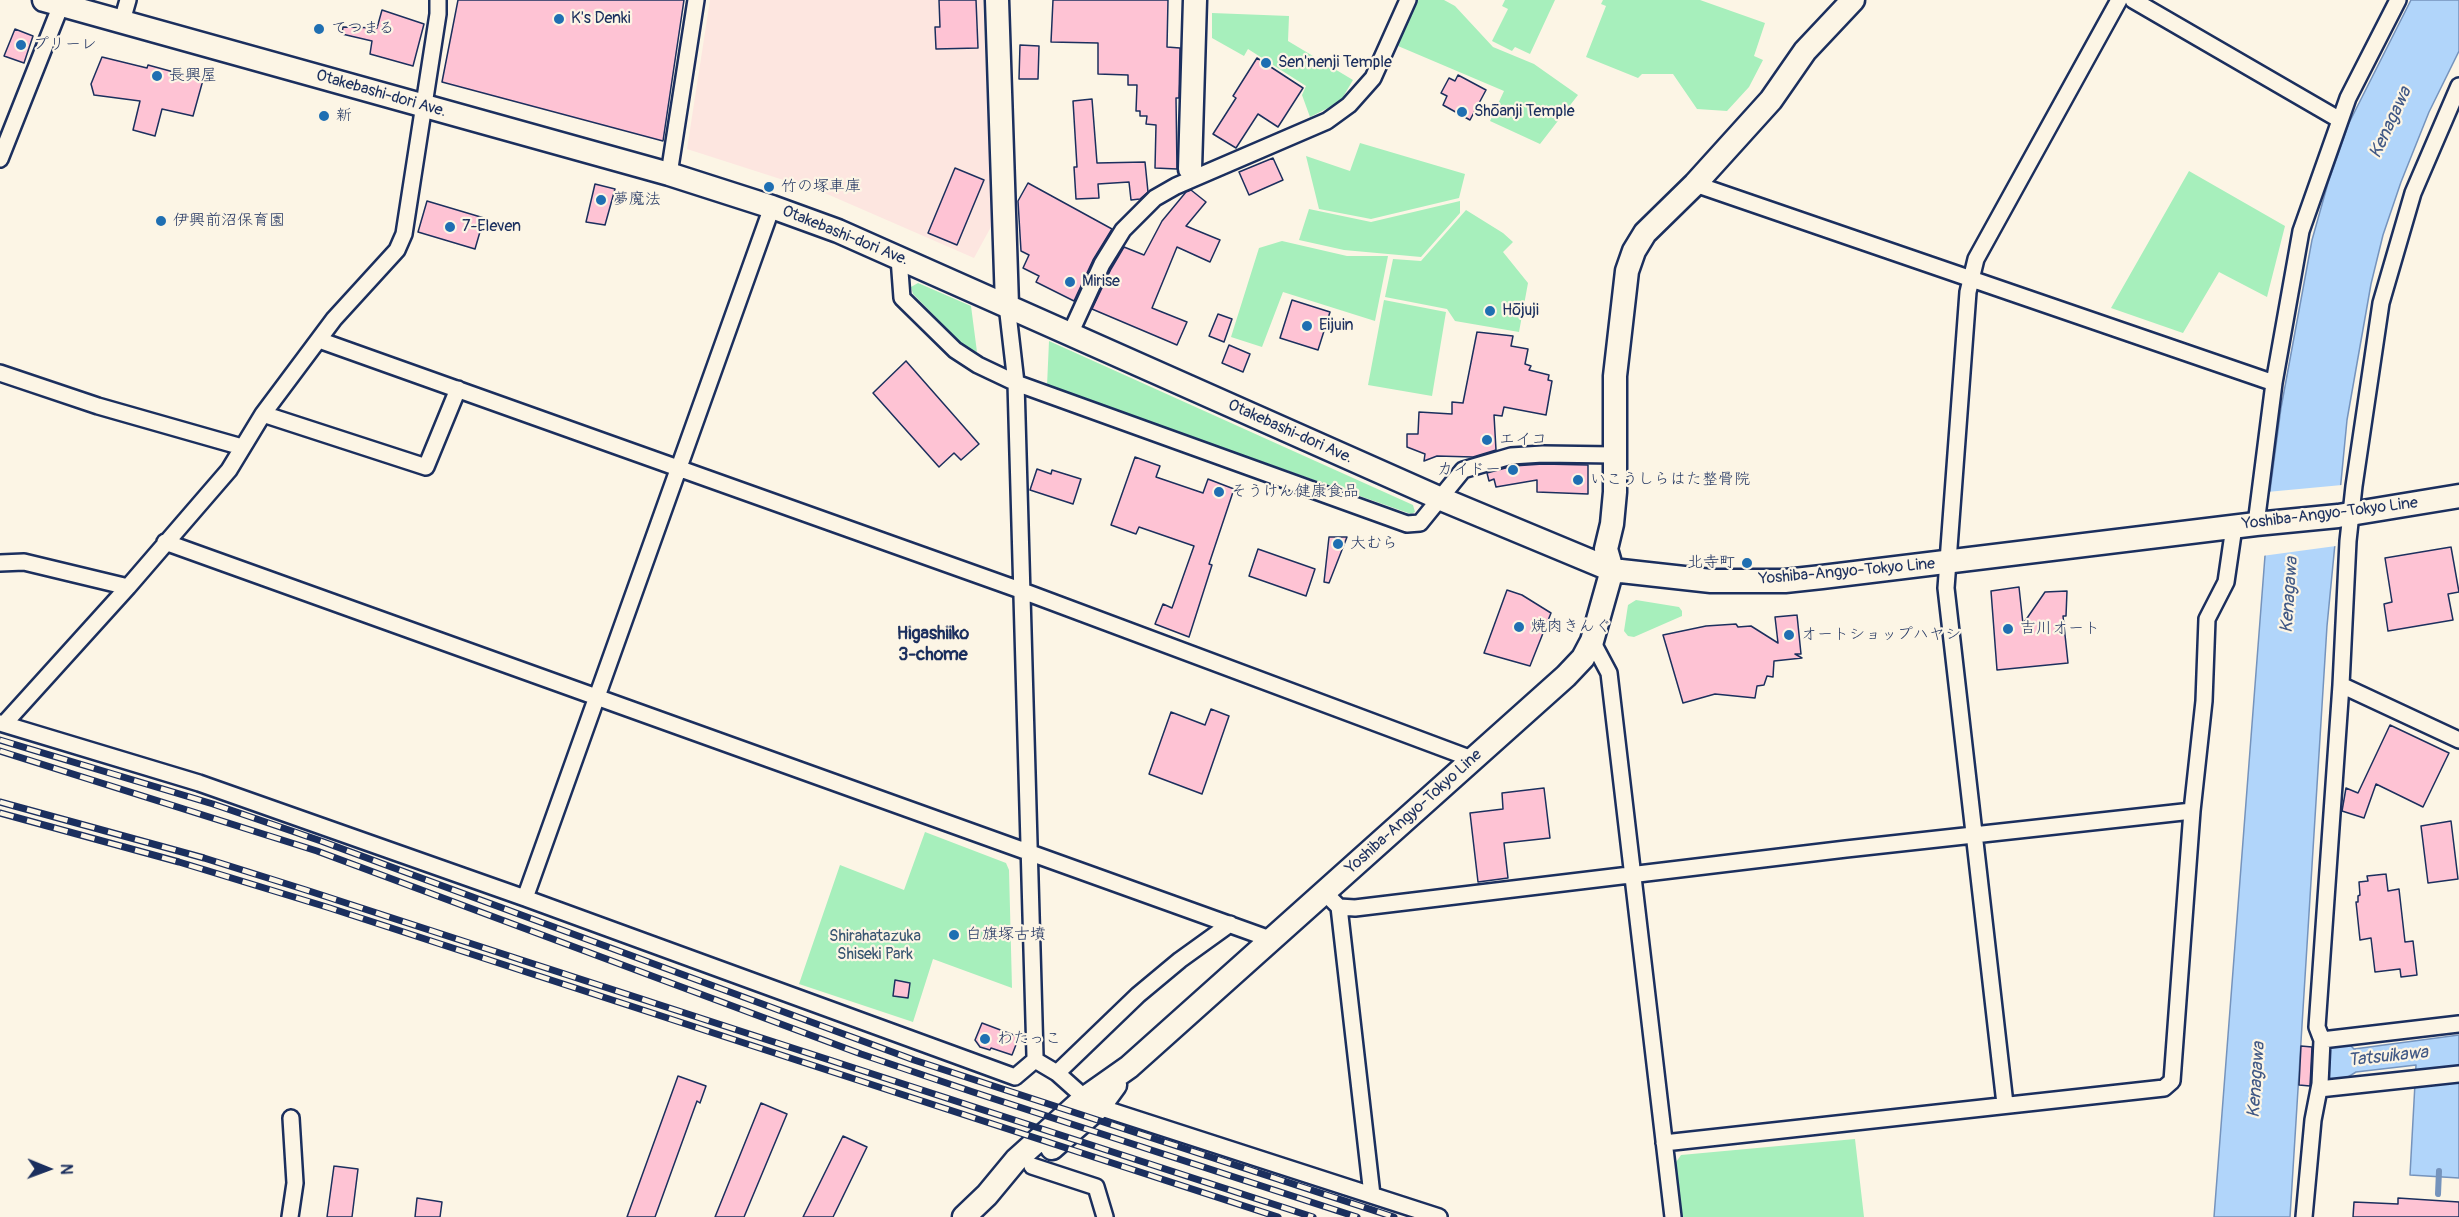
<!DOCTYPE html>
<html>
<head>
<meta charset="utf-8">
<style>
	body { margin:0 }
	#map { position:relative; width:2459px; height:1217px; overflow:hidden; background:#fcf5e5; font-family:Pangolin,sans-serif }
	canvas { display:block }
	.north { position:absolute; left:18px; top:1139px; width:60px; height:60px; -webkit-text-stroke:4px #fcf5e5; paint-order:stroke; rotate:91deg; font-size:16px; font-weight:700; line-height:24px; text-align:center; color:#1b2f5e }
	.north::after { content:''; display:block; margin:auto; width:21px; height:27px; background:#1b2f5e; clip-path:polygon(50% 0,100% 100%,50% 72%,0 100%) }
</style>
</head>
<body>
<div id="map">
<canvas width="2459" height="1217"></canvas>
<div class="north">N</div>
</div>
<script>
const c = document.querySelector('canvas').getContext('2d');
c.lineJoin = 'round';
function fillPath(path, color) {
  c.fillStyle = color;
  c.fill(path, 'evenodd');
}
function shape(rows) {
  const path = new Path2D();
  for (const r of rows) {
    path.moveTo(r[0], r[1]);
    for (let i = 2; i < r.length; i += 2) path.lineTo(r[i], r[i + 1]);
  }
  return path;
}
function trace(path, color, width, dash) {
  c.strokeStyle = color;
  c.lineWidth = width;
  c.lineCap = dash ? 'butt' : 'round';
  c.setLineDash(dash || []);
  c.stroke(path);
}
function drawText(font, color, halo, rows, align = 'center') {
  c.font = font + ' Pangolin,"Klee One",sans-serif';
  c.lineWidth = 4.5;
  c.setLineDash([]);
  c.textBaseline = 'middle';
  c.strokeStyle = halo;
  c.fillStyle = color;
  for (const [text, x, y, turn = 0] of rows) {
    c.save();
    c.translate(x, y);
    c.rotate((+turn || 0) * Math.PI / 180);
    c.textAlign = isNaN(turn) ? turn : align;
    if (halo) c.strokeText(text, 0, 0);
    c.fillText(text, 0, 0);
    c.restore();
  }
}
fillPath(shape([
	[710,0,983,0,992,225,974,258,827,194,687,149]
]), '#fde6e0');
fillPath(shape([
	[1416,0,1444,0,1455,6,1493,47,1534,64,1578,95,1540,144,1490,121,1504,91,1398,46],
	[1505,0,1555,0,1530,54,1515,47,1512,51,1492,41,1508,9,1502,6],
	[1603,0,1700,0,1765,23,1754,56,1763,60,1749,87,1727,111,1697,109,1673,74,1642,74,1638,78,1586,57,1606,6,1601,4],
	[1212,13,1289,16,1288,41,1353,80,1340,102,1310,117,1302,95,1306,86,1248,49,1244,56,1212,38],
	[1360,143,1465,174,1459,198,1371,219,1319,209,1306,156,1350,171],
	[2189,171,2285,226,2267,297,2219,272,2183,333,2111,308],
	[1460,201,1460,213,1421,257,1344,250,1299,240,1309,209,1371,222],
	[1466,210,1503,233,1513,242,1503,252,1528,283,1519,332,1455,321,1447,309,1385,297,1393,259,1421,261],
	[1282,241,1347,256,1388,256,1375,321,1283,292,1262,347,1231,337,1259,248],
	[918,283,971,306,977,352,965,347,913,294,911,287],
	[1384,300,1446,312,1432,396,1368,385],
	[1049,341,1413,505,1415,512,1411,514,1047,386],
	[1636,600,1679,607,1682,611,1682,616,1634,637,1628,636,1624,631,1628,605],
	[925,832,1006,863,1009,870,1012,988,933,959,913,1022,799,984,840,865,904,890],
	[1855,1139,1864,1217,1680,1217,1674,1165,1681,1155]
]), '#a7efbc');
const water = shape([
	[2411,0,2459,0,2459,51,2429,112,2401,182,2383,235,2371,284,2347,420,2327,626,2290,1217,2214,1217,2270,491,2281,408,2312,240,2328,183,2349,123,2411,0],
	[2459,1035,2459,1178,2410,1175,2416,1065,2356,1072,2348,1077,2329,1080,2330,1047,2350,1045,2354,1049,2459,1035]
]);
fillPath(water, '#b1d5fa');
trace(water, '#7593bc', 1.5);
fillPath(shape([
	[2342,485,2336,546,2262,556,2267,492]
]), '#fcf5e5');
trace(shape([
	[2438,1194,2439,1171]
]), '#7593bc', 6);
const building = shape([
	[458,0,684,0,663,141,442,82,458,0],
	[939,0,976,0,978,48,936,49,935,27,940,27,939,0],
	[1053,0,1168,0,1167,47,1180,48,1179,98,1176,98,1177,169,1155,168,1156,125,1146,124,1147,116,1140,116,1140,111,1136,111,1137,85,1128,85,1128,75,1098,74,1098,43,1051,42,1053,0],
	[382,10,424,24,413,66,370,54,372,41,342,34,343,27,377,28,382,10],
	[15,29,33,36,24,63,4,56,15,29],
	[1020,45,1039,46,1038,79,1019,79,1020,45],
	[102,57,147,68,148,65,203,80,193,116,162,109,155,136,133,130,140,101,94,95,91,84,102,57],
	[1257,58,1303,88,1278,127,1258,114,1236,148,1213,134,1236,98,1233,96,1257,58],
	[1458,75,1486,90,1470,120,1443,105,1447,96,1441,93,1449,78,1455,81,1458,75],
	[1092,99,1097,163,1145,162,1148,192,1140,199,1131,200,1129,182,1098,184,1099,198,1076,199,1074,167,1077,167,1073,101,1092,99],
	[1273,158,1283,180,1249,195,1239,172,1273,158],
	[955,168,984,180,957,245,928,233,955,168],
	[1028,183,1112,229,1093,260,1074,301,1036,282,1039,276,1023,268,1029,255,1021,251,1018,201,1028,183],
	[595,184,615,189,605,225,586,222,595,184],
	[1191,190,1206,202,1186,226,1220,240,1210,262,1177,247,1152,308,1187,322,1177,345,1092,309,1111,269,1124,247,1144,255,1162,221,1186,192,1191,190],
	[427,201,484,218,475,249,418,232,427,201],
	[1292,300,1330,312,1318,350,1280,338,1292,300],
	[1218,314,1232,319,1224,342,1209,336,1218,314],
	[1477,332,1513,336,1511,346,1528,349,1525,364,1531,366,1529,370,1549,375,1548,380,1552,381,1546,415,1504,407,1502,416,1494,415,1496,450,1473,457,1437,456,1424,461,1425,454,1407,447,1407,434,1418,434,1419,412,1452,414,1452,402,1463,403,1477,332],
	[1229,345,1250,354,1243,372,1222,363,1229,345],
	[906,361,979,444,961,460,954,453,939,467,873,393,906,361],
	[1135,457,1160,466,1156,477,1203,493,1208,479,1234,489,1209,564,1212,565,1189,637,1155,624,1163,604,1172,608,1194,546,1139,527,1136,534,1111,525,1135,457],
	[1543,464,1588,465,1588,494,1537,492,1537,480,1496,487,1494,479,1489,481,1487,473,1513,466,1543,464],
	[1037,469,1051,474,1052,470,1081,479,1073,504,1030,490,1037,469],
	[1329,537,1347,537,1329,583,1324,582,1329,537],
	[2451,547,2459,592,2448,594,2453,620,2388,631,2384,604,2392,602,2385,558,2451,547],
	[1258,549,1315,569,1306,596,1249,576,1258,549],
	[2019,587,2023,624,2045,592,2067,591,2066,616,2063,616,2068,663,1997,670,1991,591,2019,587],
	[1507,590,1522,595,1551,613,1530,666,1484,653,1507,590],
	[1797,615,1801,654,1795,654,1802,658,1774,661,1773,677,1767,676,1764,685,1757,686,1755,698,1715,694,1683,703,1663,635,1706,626,1736,624,1738,627,1751,626,1778,643,1775,617,1797,615],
	[1211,709,1229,716,1202,794,1149,774,1171,712,1205,725,1211,709],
	[2390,725,2449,753,2423,807,2376,784,2364,818,2342,811,2346,788,2358,793,2390,725],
	[1544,788,1550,838,1504,843,1508,878,1478,882,1470,813,1503,809,1502,793,1544,788],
	[2451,821,2458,879,2428,883,2421,826,2451,821],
	[2386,874,2388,891,2399,889,2405,942,2413,941,2417,975,2401,977,2400,969,2375,972,2371,938,2360,940,2356,902,2358,902,2358,896,2360,895,2359,882,2368,881,2367,876,2386,874],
	[895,980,910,983,908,998,893,996,895,980],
	[982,1023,1019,1037,1012,1055,991,1048,990,1050,980,1047,975,1040,982,1023],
	[2301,1046,2312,1047,2310,1086,2299,1085,2301,1046],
	[678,1076,706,1086,700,1103,697,1101,655,1217,627,1217,678,1076],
	[761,1103,787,1114,744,1217,715,1217,761,1103],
	[843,1136,867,1147,833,1217,803,1217,843,1136],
	[334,1166,358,1169,352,1217,327,1217,334,1166],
	[417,1198,442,1202,440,1217,415,1217,417,1198],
	[2398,1198,2459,1202,2459,1217,2353,1217,2354,1202,2398,1204,2398,1198]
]);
fillPath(building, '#fec3d4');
trace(building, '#1b2f5e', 1.5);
const street = shape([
	[2133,0,2340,120],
	[122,21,128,0],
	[0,159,61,5],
	[669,174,696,0],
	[1695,184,2274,383],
	[899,258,902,298,955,350,978,365,1016,383,1407,524,1420,523,1463,470,1511,456,1543,454,1614,455],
	[1070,334,1102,264,1123,230,1155,198,1176,186,1327,121,1349,105,1373,78,1408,0],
	[319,340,1020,590,1472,759],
	[0,373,98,406,242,447],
	[263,414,426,467,458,389],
	[2256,524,2274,383,2301,231,2348,98,2398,0],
	[165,542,1270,939],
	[0,563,24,562,128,587],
	[1592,641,1609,673,1673,1217],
	[2341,685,2459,740],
	[0,723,199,783,525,898,1015,1077,1035,1060,1035,1056,1016,383,1007,305],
	[4,724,128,587,229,470,263,414,334,319,397,250,404,234,438,14,438,0],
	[1324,892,1339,907,1355,908,1846,849,2192,811],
	[525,898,772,207],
	[1339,907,1372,1195],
	[2322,1040,2459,1024],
	[1035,1060,1057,1073,1085,1098],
	[1057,1073,1138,995,1180,960,1230,924],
	[2319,1089,2459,1074],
	[2005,1104,1946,588,1968,292,1976,259,2119,0],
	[1099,1107,1439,1217],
	[1664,1143,2164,1088,2172,1081,2192,811,2204,701,2207,619,2226,582,2234,527],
	[1032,1166,1096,1187,1105,1217],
	[290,1217,295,1183,291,1118],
	[2304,1217,2313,1120,2320,1084,2322,1040,2317,1027,2341,685,2348,541,2354,486,2381,303,2413,193,2459,86]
]);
const secondary = shape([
	[44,0,669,174,772,207,838,231,1439,498,1612,570,1711,581,1785,581,1822,577,2256,524,2338,516,2459,496],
	[997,0,1007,305],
	[1190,169,1195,0],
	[1612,570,1606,549,1612,524,1615,492,1615,376,1627,271,1634,251,1645,233,1695,184,1771,100,1805,51,1853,0],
	[1052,1148,1099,1107,1115,1085],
	[964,1217,987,1195,1016,1160,1085,1098,1129,1067,1566,676,1583,658,1592,641,1612,570]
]);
trace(street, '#1b2f5e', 20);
trace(secondary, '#1b2f5e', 27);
trace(street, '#fcf5e5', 15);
trace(secondary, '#fcf5e5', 22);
const rail = shape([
	[0,740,213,804,321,841,914,1060,1394,1217],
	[0,751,317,851,861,1054,973,1092,1357,1217],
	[0,802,204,858,306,890,1313,1217],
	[0,813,179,862,330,908,1278,1217]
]);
trace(rail, '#1b2f5e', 7);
trace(rail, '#fcf5e5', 4.5, [14]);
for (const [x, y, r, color] of [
	[559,19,6,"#1f6fb2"],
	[319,29,6,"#1f6fb2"],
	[21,45,6,"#1f6fb2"],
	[1266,63,6,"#1f6fb2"],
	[157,76,6,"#1f6fb2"],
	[1462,112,6,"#1f6fb2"],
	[324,116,6,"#1f6fb2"],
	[769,187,6,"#1f6fb2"],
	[601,200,6,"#1f6fb2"],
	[161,221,6,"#1f6fb2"],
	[450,227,6,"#1f6fb2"],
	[1070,282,6,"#1f6fb2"],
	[1490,311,6,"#1f6fb2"],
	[1307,326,6,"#1f6fb2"],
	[1487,440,6,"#1f6fb2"],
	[1513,470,6,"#1f6fb2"],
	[1578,480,6,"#1f6fb2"],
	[1219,492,6,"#1f6fb2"],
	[1338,544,6,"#1f6fb2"],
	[1747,563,6,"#1f6fb2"],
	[1519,627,6,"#1f6fb2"],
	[2008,629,6,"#1f6fb2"],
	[1789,635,6,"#1f6fb2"],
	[954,935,6,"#1f6fb2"],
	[985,1039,6,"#1f6fb2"]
]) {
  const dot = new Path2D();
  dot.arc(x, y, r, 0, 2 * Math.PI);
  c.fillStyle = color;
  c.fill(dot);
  trace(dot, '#fcf5e5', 2);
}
drawText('16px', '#1b2f5e', '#fcf5e5', [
	["K's Denki",571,19],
	["てつまる",331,29],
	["プリーレ",33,45],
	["Sen'nenji Temple",1278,63],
	["長興屋",169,76],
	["Shōanji Temple",1474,112],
	["新",336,116],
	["竹の塚車庫",781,187],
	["夢魔法",613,200],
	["伊興前沼保育園",173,221],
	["7-Eleven",462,227],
	["Mirise",1082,282],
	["Hōjuji",1502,311],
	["Eijuin",1319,326],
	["エイコ",1499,440],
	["カイドー",1501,470,"right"],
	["いこうしらはた整骨院",1590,480],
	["そうけん健康食品",1231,492],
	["大むら",1350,544],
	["北寺町",1735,563,"right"],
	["焼肉きんぐ",1531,627],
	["吉川オート",2020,629],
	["オートショップハヤシ",1801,635],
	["白旗塚古墳",966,935],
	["わたっこ",997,1039]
], 'left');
drawText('16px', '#1b2f5e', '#fcf5e5', [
	["Otakebashi-dori Ave.",381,94,16],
	["Otakebashi-dori Ave.",845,236,22],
	["Otakebashi-dori Ave.",1290,432,24],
	["Yoshiba-Angyo-Tokyo Line",2330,514,-7],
	["Yoshiba-Angyo-Tokyo Line",1847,572,-5],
	["Yoshiba-Angyo-Tokyo Line",1414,812,-42]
]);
drawText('16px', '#375571', '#fcf5e5', [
	["Shirahatazuka",875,937],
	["Shiseki Park",875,955]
]);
drawText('italic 18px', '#405885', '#fcf5e5', [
	["Kenagawa",2391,123,-65],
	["Kenagawa",2290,595,-86],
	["Tatsuikawa",2388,1057,-6],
	["Kenagawa",2257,1080,-86]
]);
drawText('bold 18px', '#1b2f5e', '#fcf5e5', [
	["Higashiiko",933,634],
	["3-chome",933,655]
]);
</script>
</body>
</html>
